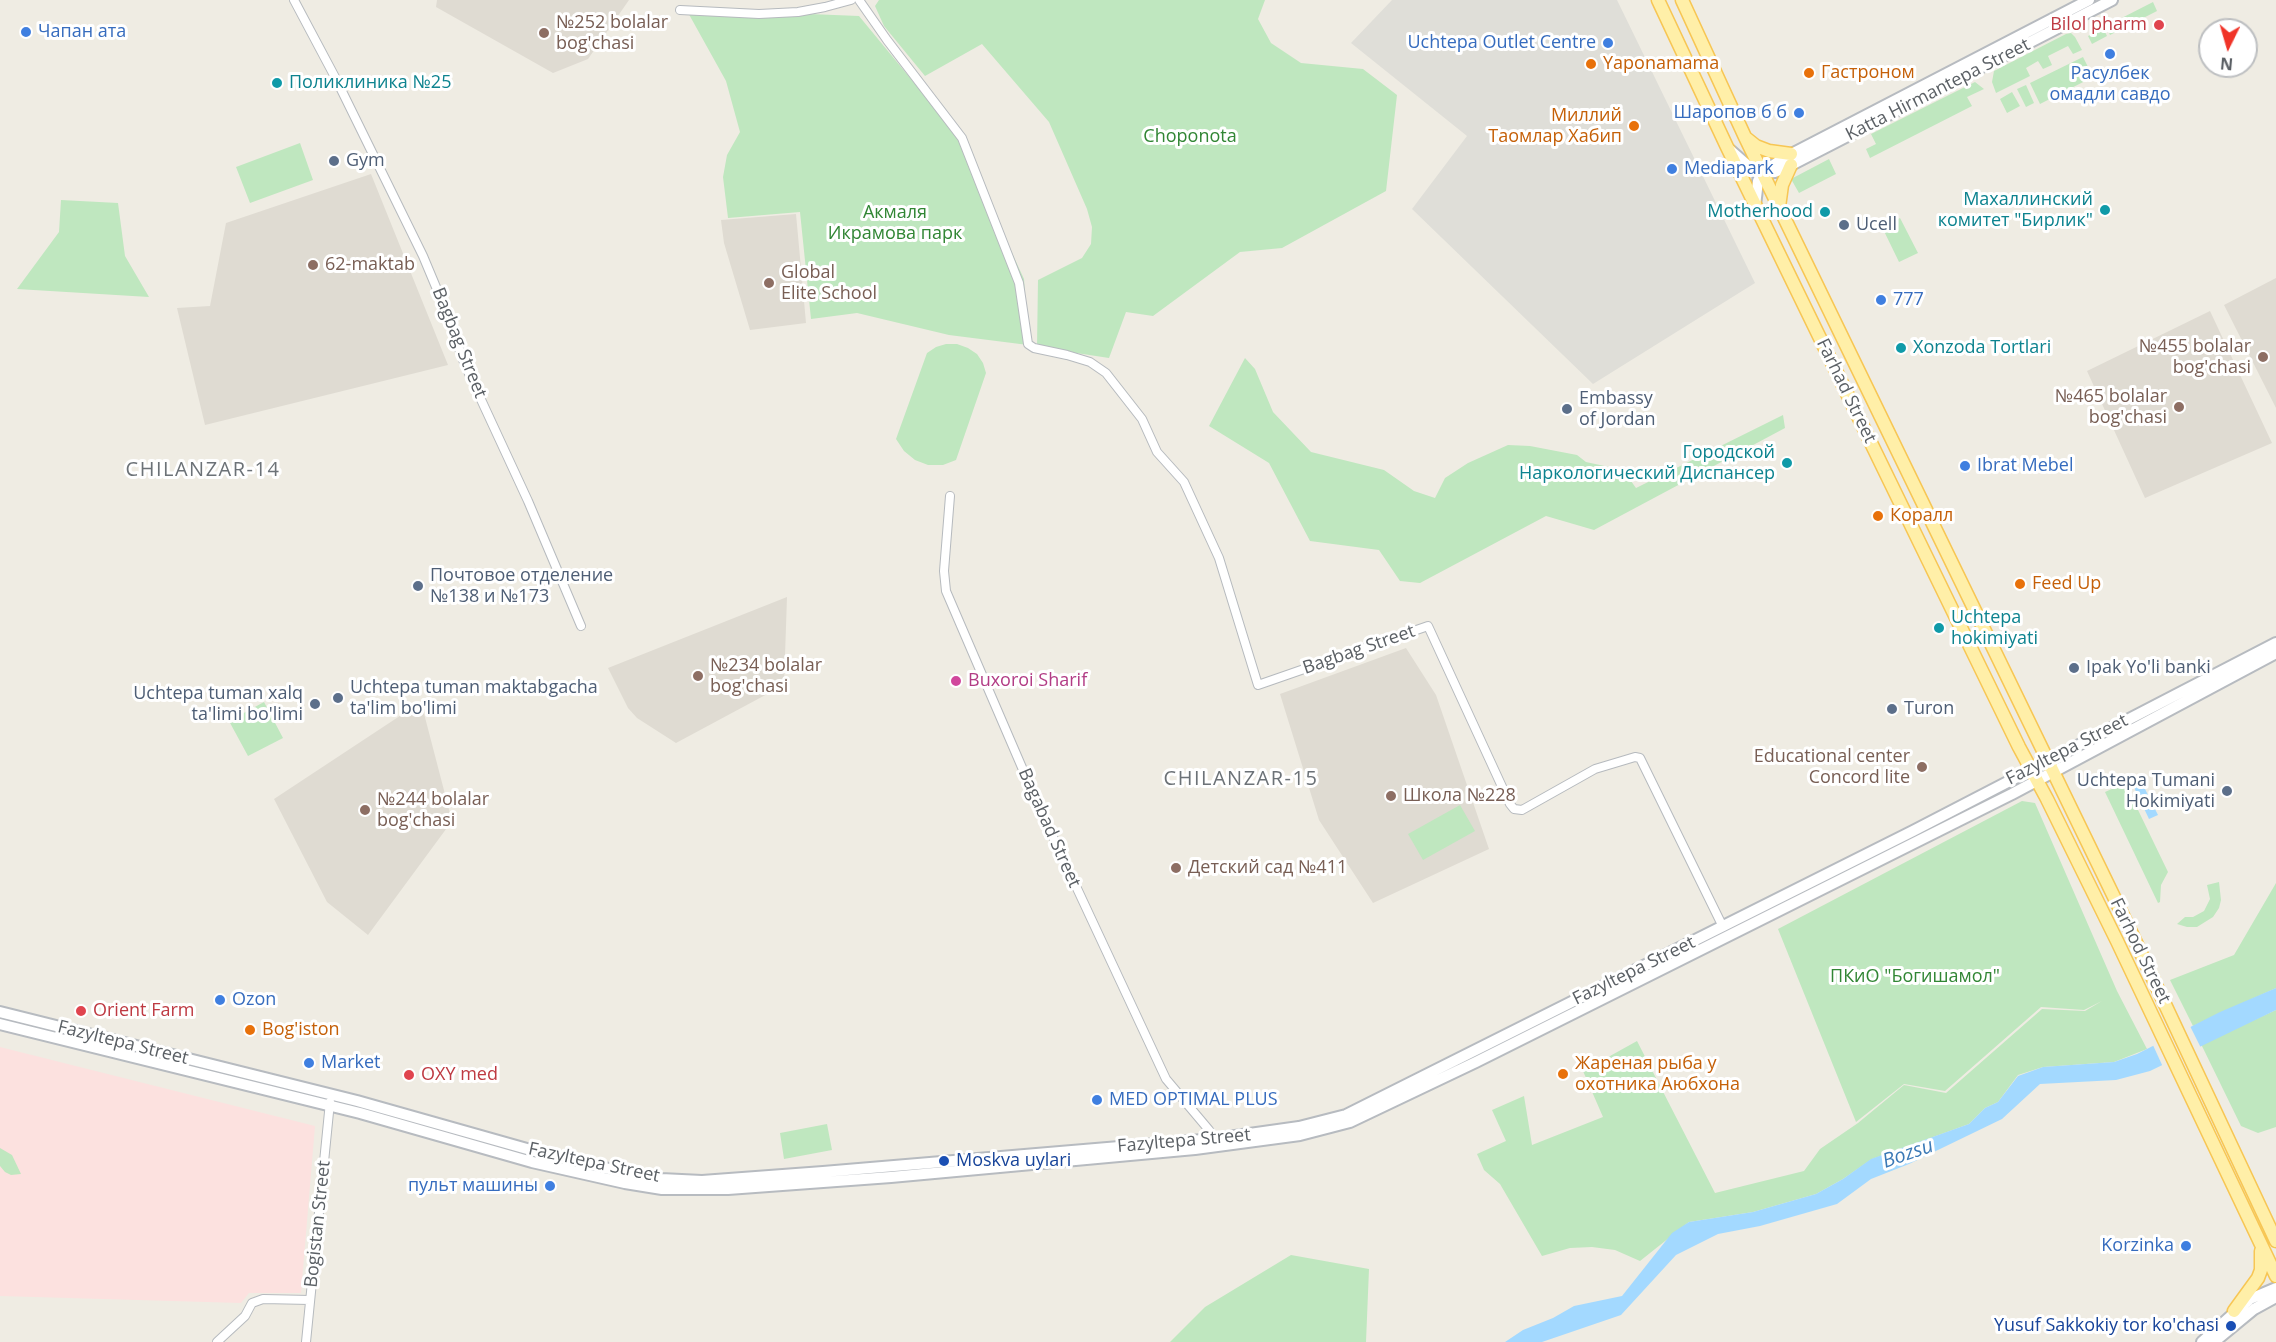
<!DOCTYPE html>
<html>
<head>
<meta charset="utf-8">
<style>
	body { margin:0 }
	#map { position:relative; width:2276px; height:1342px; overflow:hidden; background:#efece3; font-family:"Open Sans",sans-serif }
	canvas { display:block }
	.north { position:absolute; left:2198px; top:18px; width:60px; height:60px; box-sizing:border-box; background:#fff; border:2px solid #bdbfc1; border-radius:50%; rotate:185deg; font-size:16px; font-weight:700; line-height:24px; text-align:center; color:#5b6065 }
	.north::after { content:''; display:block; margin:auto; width:21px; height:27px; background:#f03428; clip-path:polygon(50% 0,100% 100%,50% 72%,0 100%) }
</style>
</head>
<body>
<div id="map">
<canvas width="2276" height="1342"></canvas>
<div class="north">N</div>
</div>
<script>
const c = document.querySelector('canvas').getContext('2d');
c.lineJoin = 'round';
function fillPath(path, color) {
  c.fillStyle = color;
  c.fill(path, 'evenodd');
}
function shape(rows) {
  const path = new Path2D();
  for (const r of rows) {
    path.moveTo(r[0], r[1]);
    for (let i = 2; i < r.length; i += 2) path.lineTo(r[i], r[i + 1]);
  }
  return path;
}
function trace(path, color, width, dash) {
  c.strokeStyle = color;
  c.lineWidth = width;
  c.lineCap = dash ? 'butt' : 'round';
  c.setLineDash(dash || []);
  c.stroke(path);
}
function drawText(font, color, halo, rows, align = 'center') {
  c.font = font + ' "Open Sans",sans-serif';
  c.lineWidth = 6;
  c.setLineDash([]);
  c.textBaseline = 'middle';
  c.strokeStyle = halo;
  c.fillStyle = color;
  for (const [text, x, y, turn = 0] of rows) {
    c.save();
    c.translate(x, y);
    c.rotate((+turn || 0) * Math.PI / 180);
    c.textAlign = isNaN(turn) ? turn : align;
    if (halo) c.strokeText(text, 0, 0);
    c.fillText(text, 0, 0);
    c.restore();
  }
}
fillPath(shape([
	[1392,0,1617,0,1755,283,1593,384,1412,209,1467,136,1351,43]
]), '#dfded8');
fillPath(shape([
	[437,0,629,0,588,59,553,73,436,7],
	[371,174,448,365,205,425,177,308,210,306,226,223],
	[796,214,806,323,750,330,724,243,721,220],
	[2276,278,2276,408,2224,305],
	[2210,311,2272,443,2145,498,2087,371],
	[787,597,784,685,676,743,637,718,628,708,608,668],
	[1406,648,1436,695,1489,849,1373,903,1319,820,1280,694],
	[421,702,452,821,368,935,327,902,274,799]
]), '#dfdbd2');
fillPath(shape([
	[0,1047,315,1126,301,1293,249,1293,241,1303,0,1296]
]), '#fce1df');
fillPath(shape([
	[879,0,1265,0,1258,19,1271,43,1301,63,1363,69,1397,95,1386,191,1282,248,1240,252,1153,316,1126,312,1109,358,1037,347,1038,280,1082,258,1091,244,1092,227,1087,209,1049,122,982,44,925,76,884,26,875,6],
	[2153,2,2157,11,2110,35,2106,26],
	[686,9,859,16,958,136,1024,279,1028,345,949,335,857,313,811,319,800,212,728,218,723,177,727,155,740,132,726,81],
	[2103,28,2107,36,2092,44,2088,36],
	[2071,33,2075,37,2082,50,2073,54,2068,46,2048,56,2052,65,2043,69,2038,61,2026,68,2030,76,1996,93,1992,82,1994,71,2066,34],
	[2083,57,2093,77,2040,104,2030,83],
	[1975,82,1984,89,1967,97,1972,106,1870,158,1866,149,1876,144,1871,134],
	[2026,85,2034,103,2026,107,2017,89],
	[2012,92,2020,106,2007,113,2000,99],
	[300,143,313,180,250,203,236,167],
	[1829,159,1836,174,1799,193,1791,179],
	[61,200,118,203,125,256,149,297,17,289,59,232],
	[1900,218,1918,253,1899,262,1882,227],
	[946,344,957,344,968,348,977,354,983,363,986,373,956,460,943,465,928,465,915,460,904,451,896,439,927,353,936,347],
	[1245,358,1255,369,1273,412,1311,452,1384,470,1414,491,1435,498,1445,478,1468,463,1508,445,1530,446,1577,455,1586,462,1623,470,1636,488,1783,415,1785,428,1594,530,1546,516,1420,583,1400,581,1379,550,1310,541,1269,463,1209,426],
	[264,702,283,738,248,756,229,721],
	[2125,783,2168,872,2161,885,2160,902,2158,903,2105,792],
	[2022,801,2035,803,2117,991,2147,1049,2114,1062,2043,1067,2018,1075,1998,1102,1985,1108,1969,1124,1872,1159,1843,1179,1816,1194,1753,1212,1689,1222,1640,1261,1615,1250,1592,1247,1570,1248,1542,1256,1500,1184,1484,1170,1477,1154,1506,1141,1492,1110,1524,1096,1532,1145,1603,1117,1583,1071,1637,1041,1715,1193,1804,1171,1820,1149,1858,1123,1904,1085,1946,1093,2042,1009,2085,1011,2102,1001,2084,1010,2041,1007,1945,1091,1904,1084,1856,1122,1778,929],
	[1460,805,1475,831,1423,860,1408,834],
	[2219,882,2221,900,2219,908,2213,917,2197,927,2187,927,2177,924,2185,917,2193,917,2204,911,2210,899,2207,885],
	[2276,883,2276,988,2193,1026,2170,980,2234,955],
	[2276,1010,2276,1127,2258,1133,2241,1126,2201,1044],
	[827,1124,832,1150,784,1159,780,1133],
	[0,1148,12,1155,21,1174,11,1175,5,1172,0,1166],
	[1291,1255,1369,1269,1366,1342,1170,1342,1205,1307]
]), '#bfe7bf');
fillPath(shape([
	[2139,777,2158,815,2149,819,2131,781],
	[2276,988,2276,1010,2150,1071,2116,1080,2040,1084,2002,1119,1909,1164,1871,1179,1837,1204,1760,1226,1718,1234,1676,1255,1621,1315,1542,1342,1505,1342,1523,1330,1553,1318,1574,1306,1622,1296,1672,1233,1689,1222,1753,1212,1816,1194,1843,1179,1871,1159,1969,1124,1985,1108,1998,1102,2018,1076,2043,1067,2114,1062,2137,1054,2220,1012]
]), '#a3d9ff');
fillPath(shape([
	[2189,1024,2201,1048,2163,1067,2152,1043]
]), '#efece3');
const street = shape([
	[294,0,336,79,423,256,441,299,465,365,528,501,581,626],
	[859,0,887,40,962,138,1019,283,1028,344,1034,348,1067,355,1090,362,1106,373,1142,419,1157,452,1184,482,1219,558,1258,685,1428,626,1510,804,1514,809,1522,810,1595,769,1635,757,1640,758,1723,927],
	[680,10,759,14,798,12,825,7,851,0],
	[950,496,944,571,946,591,1039,807,1166,1079,1209,1130,1214,1139],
	[217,1342,245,1316,252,1303,263,1299,310,1300],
	[306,1342,330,1102]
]);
const secondary = shape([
	[1730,150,1754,171,1762,173,1775,172,1791,165,2112,0],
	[1755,206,1758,181,1762,173,1784,158,2089,0],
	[0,1012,357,1101,534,1151,626,1173,661,1179,702,1181,823,1172,1214,1139,1299,1127,1346,1115,1913,831,2276,643],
	[0,1024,360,1113,532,1162,625,1183,662,1189,728,1189,891,1177,1195,1149,1300,1135,1350,1122,1476,1062,2012,794,2276,653],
	[2202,1342,2250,1299,2276,1288],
	[2214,1342,2254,1309,2276,1297]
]);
const primary = shape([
	[1658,0,1727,147,2019,747,2047,799,2117,941,2276,1276],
	[1682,0,1745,137,2132,934,2276,1241],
	[1746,138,1756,146,1769,151,1791,154],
	[1779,207,1782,185,1791,165],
	[2234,1311,2258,1278,2261,1270,2261,1251]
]);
trace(street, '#b6babe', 10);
trace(secondary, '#b7bbc0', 14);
trace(primary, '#f7c654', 15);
trace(street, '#fff', 8);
trace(secondary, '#fff', 10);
trace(primary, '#ffefa8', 12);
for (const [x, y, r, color] of [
	[2159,25,6,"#e0444e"],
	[26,32,6,"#3f7fe0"],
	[544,33,6,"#8d6e63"],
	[1608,43,6,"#3f7fe0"],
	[2110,54,6,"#3f7fe0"],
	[1591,64,6,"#e8710a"],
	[1809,73,6,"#e8710a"],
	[277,83,6,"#0f9aa8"],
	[1799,113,6,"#3f7fe0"],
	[1634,126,6,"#e8710a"],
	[334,161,6,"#5c6f8a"],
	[1672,169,6,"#3f7fe0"],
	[2105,210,6,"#0f9aa8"],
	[1825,212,6,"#0f9aa8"],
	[1844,225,6,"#5c6f8a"],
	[313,265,6,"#8d6e63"],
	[769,283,6,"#8d6e63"],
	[1881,300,6,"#3f7fe0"],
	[1901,348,6,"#0f9aa8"],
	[2263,357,6,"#8d6e63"],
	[2179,407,6,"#8d6e63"],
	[1567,409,6,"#5c6f8a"],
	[1787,463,6,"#0f9aa8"],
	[1965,466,6,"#3f7fe0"],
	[1878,516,6,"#e8710a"],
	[2020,584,6,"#e8710a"],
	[418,586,6,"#5c6f8a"],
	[1939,628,6,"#0f9aa8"],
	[2074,668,6,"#5c6f8a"],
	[698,676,6,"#8d6e63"],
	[956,681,6,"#d1479c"],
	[338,698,6,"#5c6f8a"],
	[315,704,6,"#5c6f8a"],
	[1892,709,6,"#5c6f8a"],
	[1922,767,6,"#8d6e63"],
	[2227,791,6,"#5c6f8a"],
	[1391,796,6,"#8d6e63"],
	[365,810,6,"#8d6e63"],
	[1176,868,6,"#8d6e63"],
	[220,1000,6,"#3f7fe0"],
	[81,1011,6,"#e0444e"],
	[250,1030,6,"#e8710a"],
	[309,1063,6,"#3f7fe0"],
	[1563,1074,6,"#e8710a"],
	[409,1075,6,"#e0444e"],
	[1097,1100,6,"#3f7fe0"],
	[944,1161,6,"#1a4fb4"],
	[550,1186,6,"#3f7fe0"],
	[2186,1246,6,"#3f7fe0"],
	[2231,1326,6,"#1a4fb4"]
]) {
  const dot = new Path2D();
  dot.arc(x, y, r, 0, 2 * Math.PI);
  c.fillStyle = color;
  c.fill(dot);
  trace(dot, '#fff', 2);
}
drawText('18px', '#785e54', '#fff', [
	["№252 bolalar",556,23],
	["bog'chasi",556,44],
	["62-maktab",325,265],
	["Global",781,273],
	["Elite School",781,294],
	["№455 bolalar",2251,347,"right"],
	["bog'chasi",2251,368,"right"],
	["№465 bolalar",2167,397,"right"],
	["bog'chasi",2167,418,"right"],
	["№234 bolalar",710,666],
	["bog'chasi",710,687],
	["Educational center",1910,757,"right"],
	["Concord lite",1910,778,"right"],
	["Школа №228",1403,796],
	["№244 bolalar",377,800],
	["bog'chasi",377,821],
	["Детский сад №411",1188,868]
], 'left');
drawText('18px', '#be3a42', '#fff', [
	["Bilol pharm",2147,25,"right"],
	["Orient Farm",93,1011],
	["OXY med",421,1075]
], 'left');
drawText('18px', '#366cbe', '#fff', [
	["Чапан ата",38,32],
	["Uchtepa Outlet Centre",1596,43,"right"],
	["Расулбек",2110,74,"center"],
	["омадли савдо",2110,95,"center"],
	["Шаропов б б",1787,113,"right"],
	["Mediapark",1684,169],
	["777",1893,300],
	["Ibrat Mebel",1977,466],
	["Ozon",232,1000],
	["Market",321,1063],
	["MED OPTIMAL PLUS",1109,1100],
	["пульт машины",538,1186,"right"],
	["Korzinka",2174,1246,"right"]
], 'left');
drawText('18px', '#c56008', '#fff', [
	["Yaponamama",1603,64],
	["Гастроном",1821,73],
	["Миллий",1622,116,"right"],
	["Таомлар Хабип",1622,137,"right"],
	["Коралл",1890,516],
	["Feed Up",2032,584],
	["Bog'iston",262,1030],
	["Жареная рыба у",1575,1064],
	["охотника Аюбхона",1575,1085]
], 'left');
drawText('18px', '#0d838f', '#fff', [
	["Поликлиника №25",289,83],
	["Махаллинский",2093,200,"right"],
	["комитет \"Бирлик\"",2093,221,"right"],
	["Motherhood",1813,212,"right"],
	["Xonzoda Tortlari",1913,348],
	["Городской",1775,453,"right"],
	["Наркологический Диспансер",1775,474,"right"],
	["Uchtepa",1951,618],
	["hokimiyati",1951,639]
], 'left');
drawText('18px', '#5b6065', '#fff', [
	["Katta Hirmаntepa Street",1938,90,-27],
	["Bagbag Street",459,343,68],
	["Farhad Street",1846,391,64],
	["Bagbag Street",1359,650,-19],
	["Fazyltepa Street",2067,750,-27],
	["Bagabad Street",1049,828,66],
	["Farhod Street",2140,951,64],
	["Fazyltepa Street",1634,971,-26],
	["Fazyltepa Street",123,1043,14],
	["Fazyltepa Street",1184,1141,-5],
	["Fazyltepa Street",594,1163,12],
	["Bogistan Street",318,1224,-84]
]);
drawText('18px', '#318634', '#fff', [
	["Choponota",1190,137],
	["Акмаля",895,213],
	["Икрамова парк",895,234],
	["ПКиО \"Богишамол\"",1915,977]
]);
drawText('18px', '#4e5e75', '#fff', [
	["Gym",346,161],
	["Ucell",1856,225],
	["Embassy",1579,399],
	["of Jordan",1579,420],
	["Почтовое отделение",430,576],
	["№138 и №173",430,597],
	["Ipak Yo'li banki",2086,668],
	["Uchtepa tuman maktabgacha",350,688],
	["ta'lim bo'limi",350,709],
	["Uchtepa tuman xalq",303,694,"right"],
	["ta'limi bo'limi",303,715,"right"],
	["Turon",1904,709],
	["Uchtepa Tumani",2215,781,"right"],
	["Hokimiyati",2215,802,"right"]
], 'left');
drawText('18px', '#b23c85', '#fff', [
	["Buxoroi Sharif",968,681]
], 'left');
drawText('18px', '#164399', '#fff', [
	["Moskva uylari",956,1161],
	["Yusuf Sakkokiy tor ko'chasi",2219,1326,"right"]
], 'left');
c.letterSpacing = '1.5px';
drawText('20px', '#6c7277', '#fff', [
	["CHILANZAR-14",203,470],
	["CHILANZAR-15",1241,779]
]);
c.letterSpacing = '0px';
drawText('italic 20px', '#3b79b6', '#fff', [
	["Bozsu",1908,1154,-19]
]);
</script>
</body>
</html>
